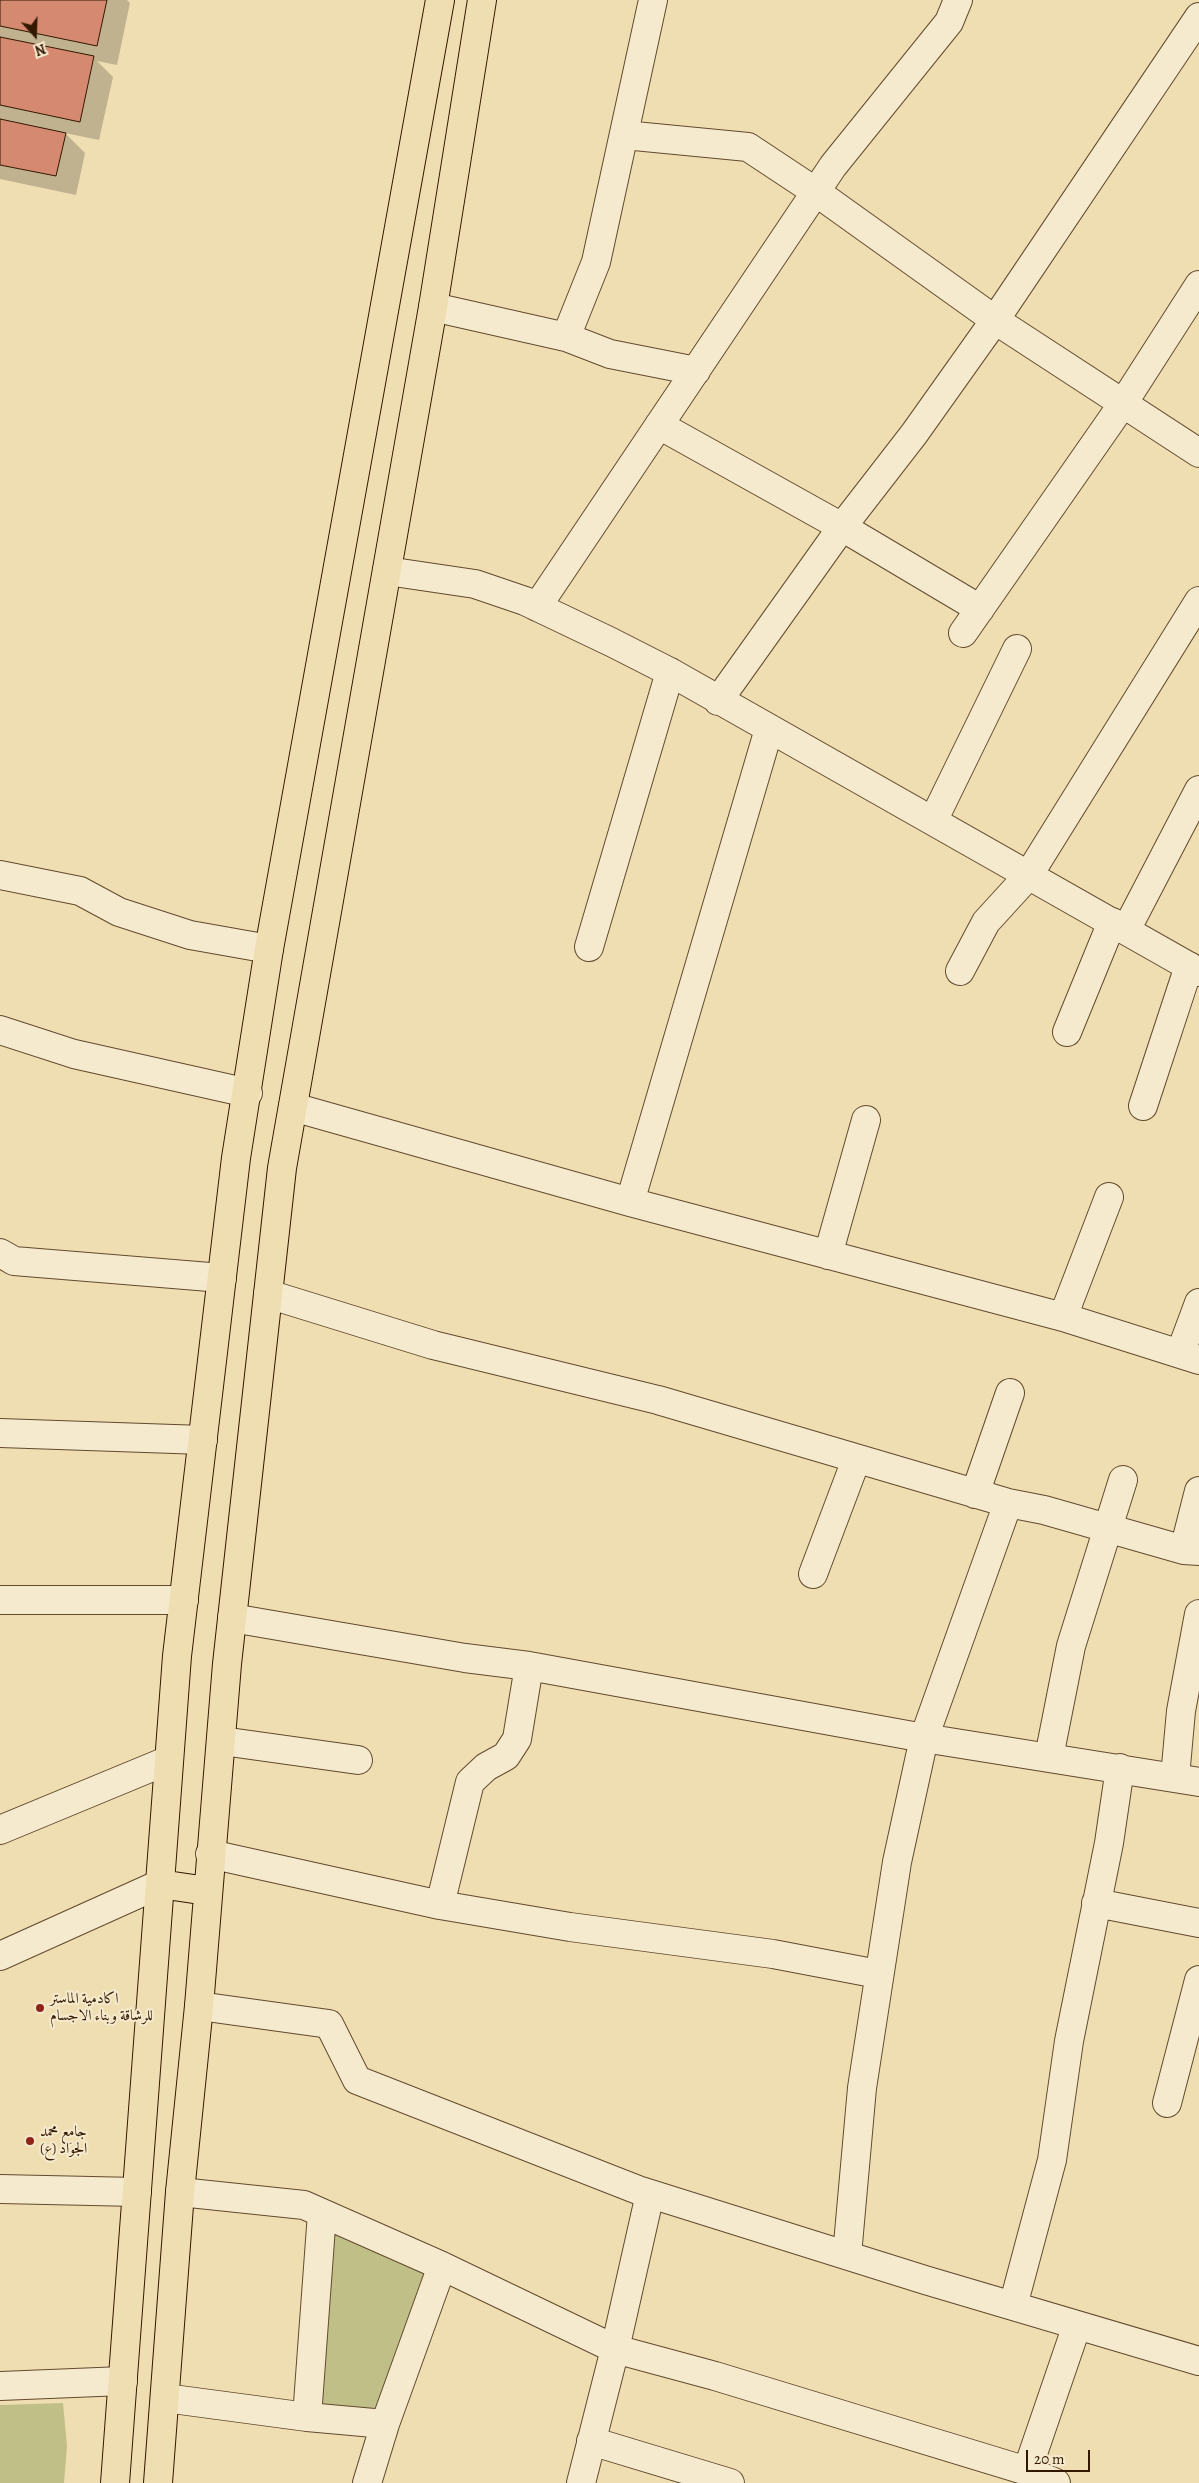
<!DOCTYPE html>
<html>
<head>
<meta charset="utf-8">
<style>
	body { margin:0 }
	#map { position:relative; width:1199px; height:2483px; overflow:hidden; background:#f0deb3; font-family:Alegreya,serif }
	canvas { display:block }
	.north { position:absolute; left:10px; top:10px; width:50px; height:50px; -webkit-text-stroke:4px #f5eace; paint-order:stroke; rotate:160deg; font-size:14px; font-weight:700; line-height:20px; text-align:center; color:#331800 }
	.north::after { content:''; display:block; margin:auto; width:18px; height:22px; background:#331800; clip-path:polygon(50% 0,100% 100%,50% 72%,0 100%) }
	.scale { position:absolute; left:1026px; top:2450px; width:64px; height:22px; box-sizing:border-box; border:2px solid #331800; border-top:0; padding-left:6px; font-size:15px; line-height:18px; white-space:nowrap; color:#331800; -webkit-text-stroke:4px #f5eace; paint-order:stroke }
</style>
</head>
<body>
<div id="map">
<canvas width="1199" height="2483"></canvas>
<div class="north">N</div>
<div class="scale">20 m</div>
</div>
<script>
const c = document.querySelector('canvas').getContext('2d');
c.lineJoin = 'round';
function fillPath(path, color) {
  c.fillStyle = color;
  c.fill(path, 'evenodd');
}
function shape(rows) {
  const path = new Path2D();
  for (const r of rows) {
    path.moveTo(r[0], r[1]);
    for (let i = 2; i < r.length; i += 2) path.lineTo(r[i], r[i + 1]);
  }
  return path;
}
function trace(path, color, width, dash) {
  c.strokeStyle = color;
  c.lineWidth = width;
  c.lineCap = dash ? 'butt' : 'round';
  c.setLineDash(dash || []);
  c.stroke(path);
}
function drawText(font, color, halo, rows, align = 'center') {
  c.font = font + ' Alegreya,Amiri,serif';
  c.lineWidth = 4;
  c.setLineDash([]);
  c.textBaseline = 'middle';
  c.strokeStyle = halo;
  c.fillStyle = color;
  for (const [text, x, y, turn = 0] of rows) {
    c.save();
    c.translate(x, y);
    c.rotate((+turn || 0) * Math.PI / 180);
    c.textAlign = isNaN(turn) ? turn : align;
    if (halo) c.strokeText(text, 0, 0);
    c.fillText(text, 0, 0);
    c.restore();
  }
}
fillPath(shape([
	[325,2219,429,2270,382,2417,312,2409],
	[63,2403,67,2446,64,2483,0,2483,0,2405]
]), '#c1bf88');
fillPath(shape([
	[0,0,127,0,130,3,117,65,97,61,113,77,99,140,65,133,85,153,76,195,0,179]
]), '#0003');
const building = shape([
	[0,0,107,0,97,46,0,26,0,0],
	[0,37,94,56,80,122,0,105,0,37],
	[0,119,66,133,56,176,0,165,0,119]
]);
fillPath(building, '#d58970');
trace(building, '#331800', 1);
const minor = shape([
	[624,135,748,147,816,192,995,320,1199,453],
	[433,307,566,337,610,354,696,371],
	[566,337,596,262,653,0],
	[659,425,842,527,980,609],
	[387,571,475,584,525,601,611,642,670,672,1199,972],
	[537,607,833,166,949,22,958,0],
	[963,633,1124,402,1199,285],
	[718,701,842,527,914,434,995,320,1199,17],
	[933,821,1017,649],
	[0,875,80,891,119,912,190,935,269,949],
	[1126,930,1199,790],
	[589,947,670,672],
	[960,971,986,922,1028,876,1199,601],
	[0,1030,74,1054,248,1093],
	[1067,1032,1112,922],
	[1143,1106,1189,966],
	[293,1107,630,1202,1063,1317,1199,1360],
	[630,1202,769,729],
	[0,1253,14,1261,222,1278],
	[828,1255,866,1120],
	[268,1294,433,1345,658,1400,1008,1503,1044,1510,1184,1550,1199,1551],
	[1063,1317,1109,1197],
	[1180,1354,1199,1303],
	[0,1433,203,1440],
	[975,1494,1010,1393],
	[1184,1550,1199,1491],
	[813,1574,856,1460],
	[0,1600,184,1600],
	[232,1618,465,1658,529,1666,924,1738,1199,1782],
	[222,1741,358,1760],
	[1049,1757,1071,1646,1123,1480],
	[1175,1777,1181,1711,1199,1614],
	[0,1830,169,1760],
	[210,1854,440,1905,570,1927,773,1954,878,1974],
	[1096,1903,1199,1923],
	[440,1905,470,1782,486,1767,506,1756,517,1739,529,1666],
	[0,1956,160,1884],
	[199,2006,329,2024,357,2080,638,2190,925,2280,1199,2361],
	[1167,2103,1199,1980],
	[0,2189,137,2192],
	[180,2192,304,2205,442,2266,615,2349,715,2376,1027,2471,1056,2483],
	[847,2255,862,2088,897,1862,924,1738,1008,1503],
	[1013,2306,1052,2160,1069,2041,1109,1843,1120,1768],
	[0,2386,123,2381],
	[165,2398,307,2417,385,2424],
	[307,2417,322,2213],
	[591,2441,730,2483],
	[1027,2471,1077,2325],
	[367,2483,385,2424,442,2266],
	[581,2483,615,2349,650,2194]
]);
const major = shape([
	[160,1884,207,1891],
	[115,2483,177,1656,236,1158,269,949,440,0],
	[158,2483,180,2192,199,2006,227,1664,282,1168,433,307,482,0]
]);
trace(minor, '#624a2d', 30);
trace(major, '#331800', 30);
trace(minor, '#f5eace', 28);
trace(major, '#f0deb3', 28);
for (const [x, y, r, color] of [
	[40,2008,5,"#8f2418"],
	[30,2141,5,"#8f2418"]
]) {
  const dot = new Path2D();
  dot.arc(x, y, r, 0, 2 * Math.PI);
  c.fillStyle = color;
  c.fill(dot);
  trace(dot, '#f5eace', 2);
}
drawText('15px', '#331800', '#f5eace', [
	["اكادمية الماستر",50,1999],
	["للرشاقة وبناء الاجسام",50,2016],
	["جامع محمد",40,2132],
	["الجواد (ع)",40,2149]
], 'left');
</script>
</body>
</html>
